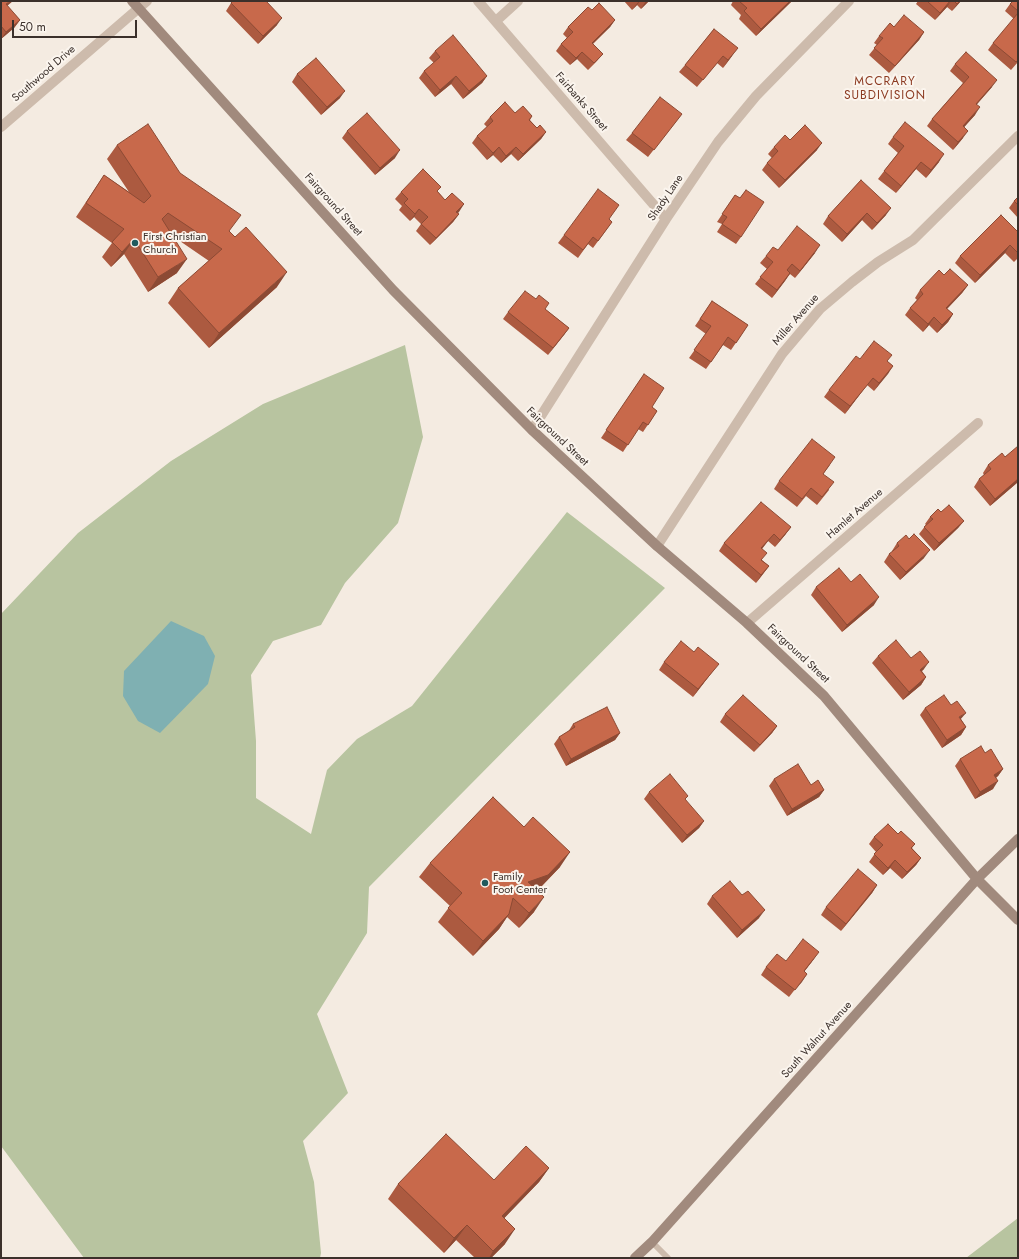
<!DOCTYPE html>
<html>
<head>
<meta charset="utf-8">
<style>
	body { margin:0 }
	#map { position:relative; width:1019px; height:1259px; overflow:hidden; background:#f4ebe1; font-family:Jost,sans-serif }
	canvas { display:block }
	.frame { position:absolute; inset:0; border:2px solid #3b302b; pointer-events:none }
	.scale { position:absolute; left:12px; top:20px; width:125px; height:18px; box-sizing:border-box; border:2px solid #3b302b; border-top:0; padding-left:5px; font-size:12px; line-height:14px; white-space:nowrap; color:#3b302b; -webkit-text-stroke:3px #fbf5ee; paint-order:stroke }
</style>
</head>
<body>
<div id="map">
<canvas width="1019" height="1259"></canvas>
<div class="frame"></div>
<div class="scale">50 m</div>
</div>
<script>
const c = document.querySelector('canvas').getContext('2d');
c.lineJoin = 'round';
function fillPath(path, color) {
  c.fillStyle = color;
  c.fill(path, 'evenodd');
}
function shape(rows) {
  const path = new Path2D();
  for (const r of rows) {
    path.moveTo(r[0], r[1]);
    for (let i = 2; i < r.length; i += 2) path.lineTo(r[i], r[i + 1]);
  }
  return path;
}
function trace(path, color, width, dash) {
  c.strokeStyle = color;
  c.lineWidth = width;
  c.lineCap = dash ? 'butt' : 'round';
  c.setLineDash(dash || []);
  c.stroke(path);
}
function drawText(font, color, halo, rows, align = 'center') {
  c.font = font + ' Jost,sans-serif';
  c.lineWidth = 4;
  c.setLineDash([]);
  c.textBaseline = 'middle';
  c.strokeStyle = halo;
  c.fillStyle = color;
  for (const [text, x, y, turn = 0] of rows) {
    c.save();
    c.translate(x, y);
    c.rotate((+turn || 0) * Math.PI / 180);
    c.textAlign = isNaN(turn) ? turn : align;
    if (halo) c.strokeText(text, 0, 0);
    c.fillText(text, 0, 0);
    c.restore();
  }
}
fillPath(shape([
	[405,345,423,437,398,523,345,583,321,625,273,641,251,675,256,741,256,798,311,834,327,770,357,739,412,706,567,512,665,588,369,887,367,933,317,1014,348,1093,303,1141,314,1182,321,1253,320,1258,84,1258,1,1146,1,614,78,533,171,461,263,404],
	[1018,1218,1018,1258,966,1258]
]), '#b8c4a0');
fillPath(shape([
	[171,621,204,636,215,656,208,684,160,733,138,721,123,696,124,671]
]), '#7fb0b2');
trace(shape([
	[652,1242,668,1258]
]), '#cdbbac', 6);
trace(shape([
	[478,1,666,219],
	[496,21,518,1],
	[1,127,147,1],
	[532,430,666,219,718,142,756,96,849,1],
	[657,546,782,354,820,309,852,282,878,262,913,240,1018,136],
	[747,623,978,423]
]), '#cdbbac', 10);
trace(shape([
	[132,1,393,290,532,430,657,546,747,623,824,696,977,879,1018,920],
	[635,1258,652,1242,745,1138,977,879,1018,839]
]), '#a18a7d', 10);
fillPath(shape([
	[1,1,7,6,20,20,14,28,1,39],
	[624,1,649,1,641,9,637,5,632,10],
	[733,1,792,1,756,36,739,19,741,15,731,5],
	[918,1,961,1,952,11,947,7,935,20,916,4],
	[1018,1,1018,62,1011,70,988,50,993,43,1014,19,1005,11,1010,4],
	[231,3,277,25,258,44,226,11],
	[592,10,615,20,610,27,593,44,603,54,597,61,588,70,577,59,570,65,556,51,561,44,567,38,563,34,568,27],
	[894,27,924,32,919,40,889,73,869,55,877,45,874,43,879,36],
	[714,29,732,56,723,68,717,63,697,87,679,72,685,65],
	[435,51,487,76,482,83,463,99,451,84,435,97,419,78,424,71,434,63,429,58],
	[955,64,992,87,977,104,975,115,964,127,963,138,953,150,927,126,932,119,963,83,950,71],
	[297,74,340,98,321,115,292,82],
	[515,113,532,116,530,120,537,128,546,132,541,139,518,161,511,154,501,163,493,155,487,160,472,143,477,136,487,127,484,124,490,117],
	[682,114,648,157,626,140,632,133],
	[347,131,395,158,375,175,342,138],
	[893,137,939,162,926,178,916,169,896,193,878,179,898,153,888,144],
	[790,140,817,150,779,188,762,170,767,163,772,158,768,154,774,147],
	[117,145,180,173,277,287,209,348,168,303,178,288,209,261,174,237,177,273,148,292,124,254,111,267,102,257,112,243,76,217,104,175,129,192,107,159],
	[861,180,886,215,872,230,862,220,842,242,823,224,828,216],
	[746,190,741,237,736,244,717,232,722,224,717,222,735,195,740,198],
	[401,192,438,192,445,200,464,204,457,213,459,214,453,222,430,245,416,231,421,224,414,217,410,221,399,210,402,206,395,199],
	[1018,197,1018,218,1009,208,1014,201],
	[609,219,612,222,593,248,588,244,578,258,558,243,564,235],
	[1018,232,1018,258,1014,262,1005,253,975,283,955,263,960,256],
	[778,250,815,253,795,278,790,274,772,298,755,284,767,269,760,263,766,256],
	[944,275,968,285,962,293,947,309,953,314,948,322,937,333,929,325,923,332,905,315,910,308,917,300,915,298,920,290],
	[712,301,748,325,731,350,723,345,706,369,689,358,706,334,695,326],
	[545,309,569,328,548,355,503,319,508,312],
	[860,359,887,361,893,366,874,391,867,385,845,414,824,397,829,390],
	[644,374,652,407,657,411,643,432,638,429,623,452,601,438],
	[1018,447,1018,482,990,506,974,487,979,479,984,475,983,473,988,465,1005,457],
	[830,465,823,474,829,490,817,505,806,496,797,507,774,489,779,481],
	[941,512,964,521,958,528,934,551,919,534,926,525,925,524,930,517],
	[791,527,785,535,775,547,768,541,762,549,762,560,769,566,763,574,756,583,719,551,724,543],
	[897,543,924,558,900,580,884,562,889,554,892,552,892,551],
	[816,587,874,605,842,632,811,595],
	[878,656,911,658,924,669,922,671,926,677,921,685,903,700,872,663],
	[664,662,713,671,693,697,659,670],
	[925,708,961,719,966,727,961,735,942,748,920,715],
	[725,714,777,726,772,733,754,752,720,722],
	[573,724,620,733,615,740,566,766,554,744,559,737,568,732],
	[985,753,1003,769,998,776,996,778,993,789,975,799,955,766,960,759],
	[774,779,811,785,824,790,819,797,787,816,769,786],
	[649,792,704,821,699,828,682,843,644,799],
	[524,827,560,867,538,890,537,890,534,912,519,928,507,917,499,929,473,956,438,922,450,906,419,877,430,863],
	[898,834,915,844,912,848,921,858,916,865,902,879,890,868,883,875,869,862,876,852,869,844,874,837],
	[877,885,872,893,841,931,821,915,826,907],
	[712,896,759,918,737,938,707,904],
	[814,959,804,972,807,974,789,997,761,975,766,967,786,961],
	[549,1168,539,1182,504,1218,505,1244,491,1258,475,1258,456,1240,444,1253,388,1199,398,1184,494,1180]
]), '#ac5a40');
fillPath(shape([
	[10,1,13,1,1,11,6,4],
	[639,1,640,1,637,5,632,10],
	[646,1,649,1,641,9],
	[790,1,792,1,756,36,761,29],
	[951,1,947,7,935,20,940,13],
	[960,1,961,1,952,11,957,4],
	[282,18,277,25,258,44,263,36],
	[20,20,14,28,1,39,6,32],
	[615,20,610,27,586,50,592,43],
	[924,32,919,40,889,73,895,66],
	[738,48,723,68,728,60],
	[582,52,577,59,570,65,576,58],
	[456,76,451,84,435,97,440,90],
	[487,76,482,83,463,99,469,91],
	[997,80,992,87,971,111,976,104],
	[345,91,340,98,321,115,327,107],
	[980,107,975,115,958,134,963,126],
	[968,131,963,138,953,150,958,142],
	[546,132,541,139,518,161,523,154],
	[822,143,817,150,779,188,785,180],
	[499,147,493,155,487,160,493,153],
	[516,147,511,154,501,163,506,156],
	[400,150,395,158,375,175,380,168],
	[944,154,939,162,926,178,931,170],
	[921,162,916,169,896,193,901,186],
	[464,204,459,212,451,220,456,212],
	[891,208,886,215,872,230,877,223],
	[419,209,414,217,410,221,415,214],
	[867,213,862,220,842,242,847,234],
	[459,214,453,222,430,245,436,238],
	[134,239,124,254,111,267,122,252],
	[820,245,815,253,795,278,800,271],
	[1010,245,1005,253,975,283,980,275],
	[187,259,177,273,148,292,158,277],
	[287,272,277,287,209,348,219,333],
	[790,273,785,281,772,298,777,290],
	[968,285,962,293,941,315,946,308],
	[953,314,948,322,937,333,942,325],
	[934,317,929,325,923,332,928,324],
	[569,328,564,335,548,355,553,348],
	[893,366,888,374,874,391,879,383],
	[873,378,867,385,845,414,850,406],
	[1018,479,1018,482,990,506,995,499],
	[964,521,958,528,934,551,939,543],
	[791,527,785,535,775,547,780,540],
	[774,534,768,541,756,556,761,548],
	[930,550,924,558,900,580,906,572],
	[769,566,763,574,756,583,761,575],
	[879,597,874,605,842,632,847,625],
	[929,662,924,669,915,677,920,670],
	[719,664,713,671,693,697,698,689],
	[926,677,921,685,903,700,909,692],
	[966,713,960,720,959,717],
	[777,726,772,733,754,752,760,745],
	[966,727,961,735,942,748,947,740],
	[620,733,615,740,566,766,571,759],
	[1003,769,998,776,989,782,994,775],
	[998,781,993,789,975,799,980,792],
	[824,790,819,797,787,816,792,809],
	[704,821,699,828,682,843,687,835],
	[570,852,560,867,538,890,518,897,528,882],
	[921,858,916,865,902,879,907,872],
	[895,860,890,868,883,875,888,868],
	[877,885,872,893,841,931,846,924],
	[544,897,534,912,519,928,529,913],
	[765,910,759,918,737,938,742,930],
	[509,914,499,929,473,956,483,941],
	[819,952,814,959,798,979,804,971],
	[807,974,802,982,789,997,795,990],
	[549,1168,539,1182,492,1231,502,1216],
	[467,1225,456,1240,444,1253,454,1238],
	[515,1229,505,1244,491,1258,489,1258,493,1251]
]), '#8c4a34');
const building = shape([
	[1,1,10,1,6,4,20,20,6,32,1,26,1,1],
	[233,1,266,1,282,18,263,36,231,3,233,1],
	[739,1,790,1,761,29,744,11,747,8,739,1],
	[927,1,950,1,940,13,927,1],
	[954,1,960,1,957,4,954,1],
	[1013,1,1018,1,1018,11,1010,4,1013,1],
	[599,3,615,20,592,43,603,54,594,63,582,52,576,58,561,44,573,32,568,27,588,7,592,10,599,3],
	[1018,13,1018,60,1016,62,993,43,1018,13],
	[904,15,924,32,895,66,874,48,883,38,879,36,890,23,894,27,904,15],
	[714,29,738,48,728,60,723,56,703,80,685,65,714,29],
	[453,35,487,76,469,91,456,76,440,90,424,71,440,57,435,51,453,35],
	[966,52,997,80,976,104,980,107,963,126,968,131,958,142,932,119,969,77,955,64,966,52],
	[316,58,345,91,327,107,297,74,316,58],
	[660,97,682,114,654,150,632,133,660,97],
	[505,102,515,113,523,106,532,116,529,120,537,128,540,125,546,132,523,154,516,147,506,156,499,147,493,153,477,136,493,121,490,117,505,102],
	[367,113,400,150,380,168,347,131,367,113],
	[905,122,944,154,931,170,921,162,901,186,884,171,904,146,893,137,905,122],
	[148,124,180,173,241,215,229,231,235,237,246,227,287,272,219,333,178,288,222,249,168,213,162,219,187,259,158,277,134,239,122,252,112,242,124,229,86,203,104,175,144,203,151,196,117,145,148,124],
	[805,125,822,143,785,180,767,163,778,151,774,147,785,135,790,140,805,125],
	[423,169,441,187,437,191,445,200,452,193,464,204,456,212,459,214,436,238,421,224,428,217,419,209,415,214,404,203,408,199,401,192,423,169],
	[861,180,891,208,877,223,867,213,847,234,828,216,861,180],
	[598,189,619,205,609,219,612,222,598,241,593,237,583,250,564,235,598,189],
	[746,190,764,202,741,237,722,224,727,217,722,214,735,195,740,198,746,190],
	[1018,197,1018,205,1014,201,1018,197],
	[1001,215,1018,232,1018,253,1010,245,980,275,960,256,1001,215],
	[797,226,820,245,800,271,792,264,787,270,790,273,777,290,760,277,773,262,766,256,773,247,778,250,797,226],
	[950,269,968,285,946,308,953,314,942,325,934,317,928,324,910,308,923,294,920,290,939,270,944,275,950,269],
	[525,291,536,299,539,295,549,303,545,309,569,328,553,348,508,312,525,291],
	[712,301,748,325,736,343,728,337,711,362,694,350,711,326,700,319,712,301],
	[874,341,892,355,887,361,893,366,879,383,873,378,850,406,829,390,856,356,860,359,874,341],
	[644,374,664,388,652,407,657,411,648,425,643,422,628,445,606,430,644,374],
	[812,439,835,457,823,474,834,482,822,497,811,488,802,499,779,481,812,439],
	[1018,446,1018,479,995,499,979,479,991,469,988,465,1002,453,1005,457,1018,446],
	[761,502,791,527,780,540,774,534,761,548,767,553,761,560,769,566,761,575,724,543,761,502],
	[949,505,964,521,939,543,924,527,933,519,930,517,938,509,941,512,949,505],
	[914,534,930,550,906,572,889,554,899,546,897,543,906,535,909,539,914,534],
	[839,568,851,582,860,574,879,597,847,625,816,587,839,568],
	[896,640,911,658,920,651,929,662,920,670,926,677,909,692,878,656,896,640],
	[681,641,694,652,698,647,719,664,698,689,664,662,681,641],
	[743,695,777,726,760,745,725,714,743,695],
	[944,695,951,705,957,701,966,713,959,717,966,727,947,740,925,708,944,695],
	[607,707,620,733,571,759,559,737,575,727,573,724,607,707],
	[981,746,985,753,991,749,1003,769,994,775,998,781,980,792,960,759,981,746],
	[798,764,811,785,818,780,824,790,792,809,774,779,798,764],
	[670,774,688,796,685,799,704,821,687,835,649,792,670,774],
	[493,797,524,827,533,817,570,852,548,875,528,882,544,897,529,913,513,898,509,914,483,941,448,908,462,893,430,863,493,797],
	[888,824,898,834,901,831,915,844,911,848,921,858,907,872,895,860,888,868,874,854,883,845,874,837,888,824],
	[858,869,877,885,846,924,826,907,858,869],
	[730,881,742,895,748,891,765,910,742,930,712,896,730,881],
	[803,939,819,952,804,971,807,974,795,990,766,967,777,954,786,961,803,939],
	[446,1134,494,1180,526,1146,549,1168,502,1216,515,1229,493,1251,467,1225,454,1238,398,1184,446,1134]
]);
fillPath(building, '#c8694b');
trace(building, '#8c4a34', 1);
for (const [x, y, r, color] of [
	[135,243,4,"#1f5a5e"],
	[485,883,4,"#1f5a5e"]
]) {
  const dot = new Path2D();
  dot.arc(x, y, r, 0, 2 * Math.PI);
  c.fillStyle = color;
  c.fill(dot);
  trace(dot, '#fbf5ee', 1.5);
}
drawText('11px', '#3b302b', '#fbf5ee', [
	["Southwood Drive",44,74,-41],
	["Fairbanks Street",581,102,49],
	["Shady Lane",666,198,-56],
	["Fairground Street",333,205,48],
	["Miller Avenue",796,320,-49],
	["Fairground Street",557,437,43],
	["Hamlet Avenue",855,514,-41],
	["Fairground Street",798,654,43],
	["South Walnut Avenue",817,1040,-48]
]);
drawText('11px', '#3b302b', '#fbf5ee', [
	["First Christian",143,237],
	["Church",143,250],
	["Family",493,877],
	["Foot Center",493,890]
], 'left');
c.letterSpacing = '1px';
drawText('12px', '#8c3b22', '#fbf5ee', [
	["MCCRARY",885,82],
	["SUBDIVISION",885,96]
]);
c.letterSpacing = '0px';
</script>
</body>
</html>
